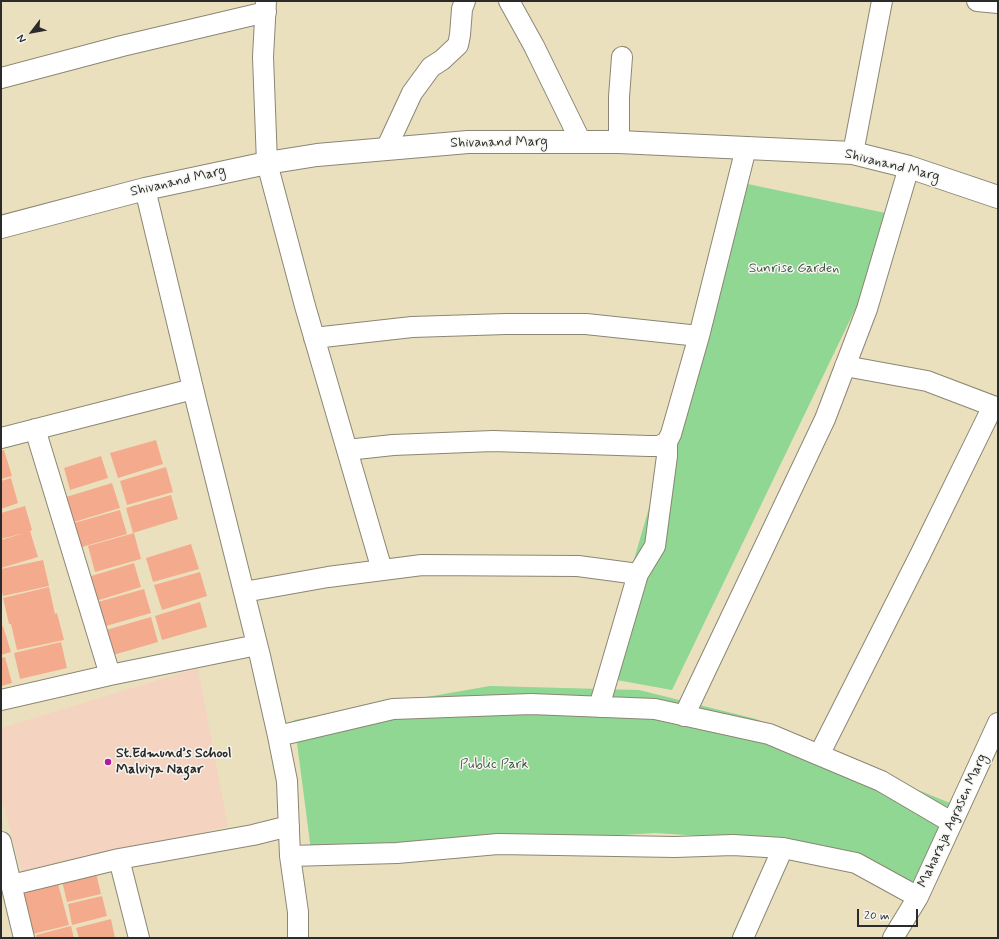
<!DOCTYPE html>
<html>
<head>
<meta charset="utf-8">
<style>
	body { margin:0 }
	#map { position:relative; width:999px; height:939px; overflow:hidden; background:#ebe0be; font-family:Mynerve,sans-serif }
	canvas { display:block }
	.frame { position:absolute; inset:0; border:2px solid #2b2b2b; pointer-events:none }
	.north { position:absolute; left:12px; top:12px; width:40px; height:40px; -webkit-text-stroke:3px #f6f6f2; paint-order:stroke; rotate:238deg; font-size:11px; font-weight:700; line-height:16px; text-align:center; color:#2b2b2b }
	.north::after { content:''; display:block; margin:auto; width:14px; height:18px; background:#2b2b2b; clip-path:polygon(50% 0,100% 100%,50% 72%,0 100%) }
	.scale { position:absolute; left:857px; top:909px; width:61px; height:18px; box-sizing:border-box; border:2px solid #2b2b2b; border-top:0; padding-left:5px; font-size:12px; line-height:14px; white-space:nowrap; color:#2b2b2b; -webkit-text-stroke:3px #f6f6f2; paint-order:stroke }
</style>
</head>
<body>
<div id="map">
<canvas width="999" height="939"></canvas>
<div class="frame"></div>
<div class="north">N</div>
<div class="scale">20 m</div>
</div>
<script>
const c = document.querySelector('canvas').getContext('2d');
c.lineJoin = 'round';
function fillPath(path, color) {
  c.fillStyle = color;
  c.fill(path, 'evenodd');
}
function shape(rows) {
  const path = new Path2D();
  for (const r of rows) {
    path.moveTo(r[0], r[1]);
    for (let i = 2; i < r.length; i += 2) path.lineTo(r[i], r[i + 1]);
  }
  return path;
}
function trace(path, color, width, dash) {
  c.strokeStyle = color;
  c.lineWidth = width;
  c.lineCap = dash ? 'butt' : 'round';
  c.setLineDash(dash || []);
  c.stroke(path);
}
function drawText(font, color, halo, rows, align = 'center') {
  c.font = font + ' Mynerve,sans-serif';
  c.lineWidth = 3;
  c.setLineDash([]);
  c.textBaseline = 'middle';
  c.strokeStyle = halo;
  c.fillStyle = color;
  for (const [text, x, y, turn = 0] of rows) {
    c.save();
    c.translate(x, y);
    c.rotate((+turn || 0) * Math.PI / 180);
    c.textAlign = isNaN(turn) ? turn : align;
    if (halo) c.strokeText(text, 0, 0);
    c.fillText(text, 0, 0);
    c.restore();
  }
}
fillPath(shape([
	[198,668,228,826,23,877,1,796,1,728]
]), '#f4d3c0');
fillPath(shape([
	[743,183,900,216,672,690,600,677],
	[490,686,639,690,756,719,876,773,955,805,910,893,781,841,655,833,512,842,312,858,294,720]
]), '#8fd793');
fillPath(shape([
	[156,440,163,464,118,478,110,453],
	[4,450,12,476,1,479,1,451],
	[101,456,108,478,70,490,64,468],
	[166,467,173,492,127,505,120,481],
	[11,478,18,503,1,509,1,481],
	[112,483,120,508,74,522,66,497],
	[171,495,178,519,133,533,126,508],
	[25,506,32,530,30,531,38,557,1,568,1,540,24,533,1,539,1,513],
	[120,510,127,534,82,547,74,523],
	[134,533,141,559,95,572,88,546],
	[191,544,199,569,153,582,146,558],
	[43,560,49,586,3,596,1,589,1,569],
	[134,563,141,587,96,601,88,577],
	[200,572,207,596,162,610,154,585],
	[49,587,55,614,57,613,64,640,17,650,11,624,9,624,3,598],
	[144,589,151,613,106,626,98,602],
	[200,602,207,627,162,640,155,616],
	[151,617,158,642,113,655,106,630],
	[3,626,11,652,1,655,1,627],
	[61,642,67,668,20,679,14,653],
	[5,657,12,683,1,686,1,658],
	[96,873,101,894,67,902,62,881],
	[57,880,69,925,33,934,22,889],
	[102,896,107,916,72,925,68,904],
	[111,919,115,938,79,938,76,928],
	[71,926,74,938,37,938,36,935]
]), '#f4ab8d');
const minor = shape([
	[266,1,263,57,267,163,305,306,382,570],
	[509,1,534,46,581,142],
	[977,1,998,3],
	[1,78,122,46,266,12],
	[619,142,619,97,622,57],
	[386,149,412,93,431,67,442,60,458,45,460,35,462,9,465,1],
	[853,153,882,1],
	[145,189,197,405,260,656,278,736,287,781,290,856,298,912,298,938],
	[314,338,412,327,506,324,586,324,699,336],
	[845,366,927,381,998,408],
	[35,429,110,675],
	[1,438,193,389],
	[347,450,393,445,493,441,649,446,659,446,667,442,671,434,699,336,746,148],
	[244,592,328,577,422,565,578,566,638,574],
	[1,700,110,675,257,645],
	[599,707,638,574,655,546,667,456,667,442],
	[684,716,825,419,867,309,909,167],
	[278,736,393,709,531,704,655,709,769,734,881,781,951,822],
	[819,755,920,555,993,406],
	[1,842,24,938],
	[290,856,397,853,498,844,675,847,733,845,783,848,856,863,918,897],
	[119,859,139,938],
	[12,885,119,859,253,835,289,826],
	[743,938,783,848],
	[893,938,918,897,998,723]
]);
const tertiary = shape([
	[1,227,145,189,267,163,317,155,468,142,619,142,853,153,909,167,998,197]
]);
trace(minor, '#8b8674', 22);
trace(tertiary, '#8b8674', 24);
trace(minor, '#fff', 20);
trace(tertiary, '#fff', 22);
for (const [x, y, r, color] of [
	[108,762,4,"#b5179e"]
]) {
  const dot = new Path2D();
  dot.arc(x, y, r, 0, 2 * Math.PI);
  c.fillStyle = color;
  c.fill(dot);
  trace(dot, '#f6f6f2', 1.5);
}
drawText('14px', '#2b2b2b', '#f6f6f2', [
	["Shivanand Marg",499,143,-1],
	["Shivanand Marg",892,166,14],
	["Shivanand Marg",178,182,-13],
	["Maharaja Agrasen Marg",953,821,-65]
]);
drawText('14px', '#445645', '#f6f6f2', [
	["Sunrise Garden",794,269],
	["Public Park",494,765]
]);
drawText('bold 14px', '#2b2b2b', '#f6f6f2', [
	["St.Edmund’s School",116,754],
	["Malviya Nagar",116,770]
], 'left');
</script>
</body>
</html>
